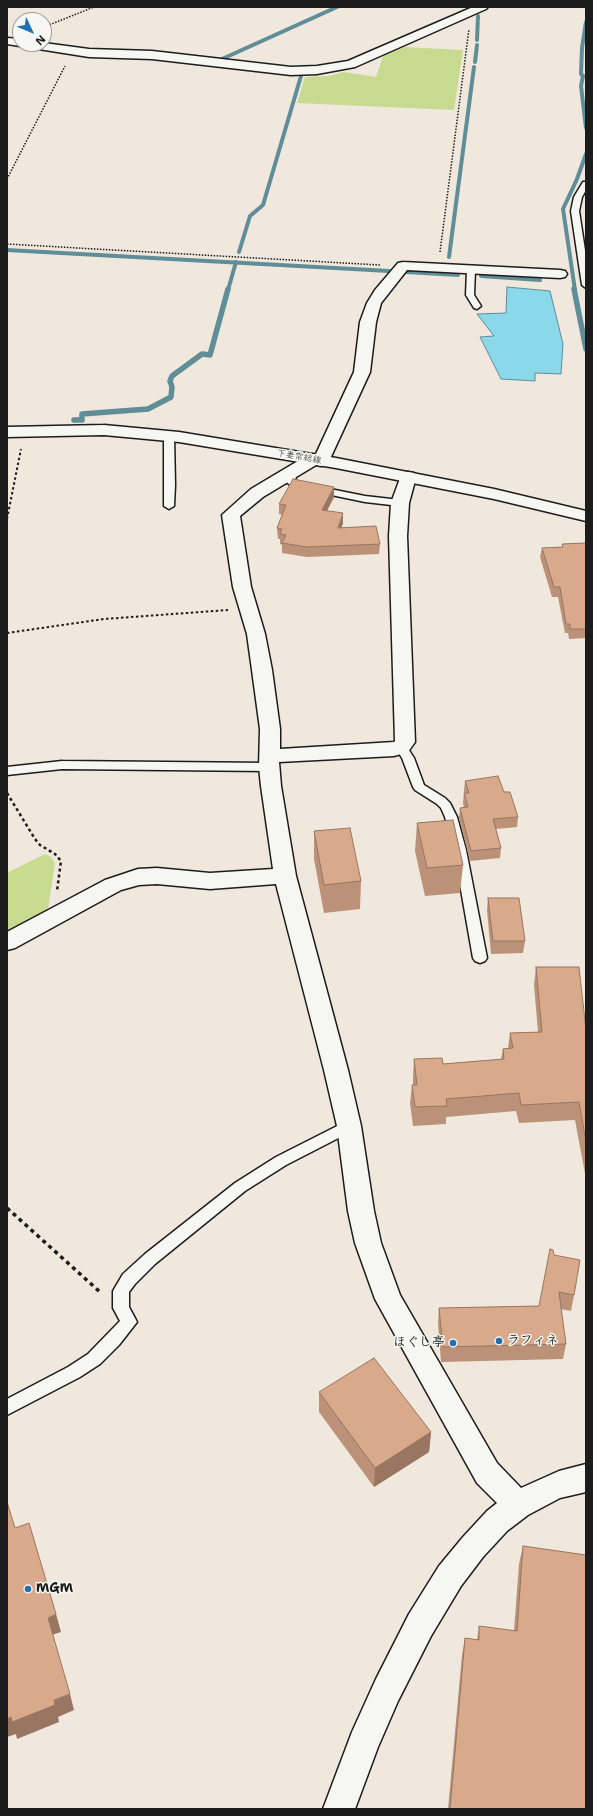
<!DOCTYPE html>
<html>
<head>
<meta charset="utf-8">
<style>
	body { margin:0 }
	#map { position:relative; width:593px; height:1816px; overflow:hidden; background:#f0e7dd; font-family:"Shantell Sans",sans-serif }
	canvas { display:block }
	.frame { position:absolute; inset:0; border:8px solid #1c1c1c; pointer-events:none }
	.north { position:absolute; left:12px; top:12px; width:40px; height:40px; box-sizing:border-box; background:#f6f6f2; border:1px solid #9f9f9c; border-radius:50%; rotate:134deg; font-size:11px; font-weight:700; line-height:16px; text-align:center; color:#1c1c1c }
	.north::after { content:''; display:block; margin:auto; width:14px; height:18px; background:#1f6fb2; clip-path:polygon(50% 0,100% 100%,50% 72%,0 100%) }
</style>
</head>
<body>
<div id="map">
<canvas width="593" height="1816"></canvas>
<div class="frame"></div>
<div class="north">N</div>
</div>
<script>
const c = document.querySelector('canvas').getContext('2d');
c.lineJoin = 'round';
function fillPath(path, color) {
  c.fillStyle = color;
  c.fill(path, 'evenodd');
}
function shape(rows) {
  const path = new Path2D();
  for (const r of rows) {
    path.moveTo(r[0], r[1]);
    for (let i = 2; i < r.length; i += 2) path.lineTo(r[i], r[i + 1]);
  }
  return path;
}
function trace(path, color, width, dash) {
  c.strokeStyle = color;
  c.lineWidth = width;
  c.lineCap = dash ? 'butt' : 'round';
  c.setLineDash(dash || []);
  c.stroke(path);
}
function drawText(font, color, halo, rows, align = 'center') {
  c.font = font + ' "Shantell Sans","Klee One",sans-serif';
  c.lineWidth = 3;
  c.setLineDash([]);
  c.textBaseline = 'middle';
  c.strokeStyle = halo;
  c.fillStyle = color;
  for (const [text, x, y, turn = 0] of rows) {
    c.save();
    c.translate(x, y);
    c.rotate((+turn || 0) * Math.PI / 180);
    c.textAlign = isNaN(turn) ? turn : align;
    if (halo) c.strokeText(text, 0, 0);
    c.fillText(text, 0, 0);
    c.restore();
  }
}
fillPath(shape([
	[404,47,463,50,454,110,297,103,305,77,329,76,344,72,376,77,383,56],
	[45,854,51,857,55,863,48,909,7,933,7,873]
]), '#c6db90');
const water = shape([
	[507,287,550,291,563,344,561,374,535,373,535,381,501,379,480,337,494,336,477,314,506,313,507,287]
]);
fillPath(water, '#8bd8ea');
trace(water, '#5f8d98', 1);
trace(shape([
	[586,22,582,48,581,74,583,76,581,86,586,128],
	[477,40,478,16],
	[222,59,337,7],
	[475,62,477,45],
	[7,250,389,271],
	[239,252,250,216,263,205,301,76],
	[449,257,474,67],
	[406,272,458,275],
	[481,276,540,280],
	[228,290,236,262],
	[575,290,563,209,577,179,586,154]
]), '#5f8d98', 4);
trace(shape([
	[574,289,586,349],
	[74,420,82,420,82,414,148,409,171,397,172,387,170,381,172,376,202,354,210,355,228,289]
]), '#5f8d98', 5.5);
const lane = shape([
	[583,182,586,182,586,190,582,197,579,211,586,257,586,288,582,285,571,211,574,197,583,182],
	[471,267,475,270,474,295,481,306,477,309,474,308,466,295,467,270,471,267],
	[169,433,174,436,175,485,174,506,169,509,164,506,164,436,169,433],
	[292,470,297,473,295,480,300,483,365,496,400,500,405,503,400,506,365,502,293,487,285,481,287,473,292,470],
	[401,743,405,744,414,758,424,785,445,798,450,803,457,817,466,850,487,958,485,961,480,963,475,961,473,958,454,850,445,817,441,808,437,804,415,790,413,787,402,758,395,747,397,744,401,743],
	[62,761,269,763,273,764,275,767,273,770,269,771,62,769,7,775,7,767,62,761],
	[349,1120,354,1122,356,1126,354,1130,286,1165,245,1191,155,1264,135,1284,129,1292,129,1307,137,1322,119,1345,100,1364,80,1377,7,1415,7,1399,68,1367,88,1354,120,1321,113,1308,113,1291,123,1274,145,1254,235,1183,276,1157,349,1120]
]);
const street = shape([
	[473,7,488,7,486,9,355,67,317,74,291,75,152,59,89,57,7,44,7,38,20,39,20,44,44,43,89,49,152,51,291,67,317,66,348,61,473,7],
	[403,262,560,270,565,271,567,274,565,277,560,278,407,270,381,303,376,322,370,372,329,461,327,465,321,466,316,465,263,497,240,516,251,587,265,634,272,670,280,729,280,749,394,742,395,741,389,536,391,503,402,473,408,472,414,473,416,477,409,503,407,536,415,742,408,752,394,756,279,762,281,786,296,876,348,1070,361,1126,374,1211,381,1243,400,1295,497,1463,521,1488,559,1471,586,1464,586,1492,560,1498,528,1515,507,1531,483,1557,461,1586,431,1636,398,1701,378,1747,355,1809,323,1809,352,1732,376,1679,409,1614,439,1566,463,1537,487,1511,497,1503,477,1483,375,1299,355,1243,348,1211,337,1126,324,1070,276,884,210,889,157,884,139,885,121,890,15,948,7,950,7,932,105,880,138,869,157,868,210,873,273,869,261,786,259,767,260,729,252,670,247,634,233,587,222,515,251,489,308,455,316,454,354,372,360,322,367,303,375,290,398,263,403,262]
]);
const secondary = shape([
	[104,425,179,432,336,458,494,489,586,511,586,521,494,499,336,468,179,442,104,435,7,437,7,427,104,425]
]);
trace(lane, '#1c1c1c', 3);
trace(street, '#1c1c1c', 3);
trace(secondary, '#1c1c1c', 3);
trace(shape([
	[44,27,94,7],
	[7,179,65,66],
	[7,244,380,265],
	[440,252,469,29]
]), '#1c1c1c', 1.5, [1.5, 1.5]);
trace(shape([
	[7,519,21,449],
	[7,633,104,619,228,610]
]), '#1c1c1c', 2, [2.5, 2.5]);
trace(shape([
	[7,793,35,839,40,845,55,854,61,861,57,891]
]), '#1c1c1c', 2.5, [3, 3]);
trace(shape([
	[7,1208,100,1292]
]), '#1c1c1c', 3.5, [4, 4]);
fillPath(lane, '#f6f6f2');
fillPath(street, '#f6f6f2');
fillPath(secondary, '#f6f6f2');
fillPath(shape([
	[334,487,334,497,327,511,343,523,341,528,380,544,379,554,307,557,282,553,282,545,280,544,280,539,278,539,277,528,283,515,279,514,279,504],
	[586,543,586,638,569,639,568,633,565,633,558,597,552,597,540,557,542,548,562,547,562,544],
	[465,781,504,792,518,817,517,827,496,829,501,848,500,858,470,861,459,818,460,808,464,808,463,803,464,793,465,793,464,791],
	[417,823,463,865,460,893,425,896,415,851],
	[314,831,361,881,360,909,324,913,314,859],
	[488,898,525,941,523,953,491,954,487,910],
	[536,967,586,1030,586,1179,575,1120,519,1123,516,1111,446,1117,446,1124,413,1126,410,1103,412,1085,413,1085,413,1077,414,1059,443,1064,501,1059,503,1049,508,1048,510,1033,538,1032,534,985],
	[554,1255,574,1295,571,1311,561,1309,566,1344,563,1359,441,1362,438,1323,439,1308,539,1306],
	[319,1392,431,1432,429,1452,374,1487,319,1412],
	[523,1546,586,1809,448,1809,462,1655,465,1638,477,1640,479,1626,514,1631,519,1564]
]), '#bb9178');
fillPath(shape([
	[334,487,334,497,322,520,322,510],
	[343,513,343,523,338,538,338,528],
	[431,1432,429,1452,374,1487,375,1468],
	[56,1614,61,1632,52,1635,48,1618],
	[70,1694,74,1710,58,1717,59,1722,17,1739,16,1734,7,1737,7,1719]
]), '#987661');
const building = shape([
	[293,479,334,487,322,510,343,513,338,528,376,526,380,544,307,547,282,543,286,535,280,534,282,529,277,528,286,505,279,504,293,479],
	[586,543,586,629,570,629,570,624,566,624,560,587,554,587,542,548,563,547,562,544,586,543],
	[498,776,504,792,510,792,518,817,493,819,501,848,471,851,460,808,468,807,464,793,469,793,465,781,498,776],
	[453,820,463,865,427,868,417,823,453,820],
	[350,828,361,881,324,885,314,831,350,828],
	[488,898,519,898,525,941,493,941,488,898],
	[536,967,579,967,586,1030,586,1142,579,1102,521,1105,519,1093,446,1099,447,1106,415,1107,412,1085,417,1085,414,1059,442,1058,443,1064,504,1059,503,1049,513,1048,510,1033,542,1032,536,967],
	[550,1249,553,1250,554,1255,580,1260,574,1295,559,1292,566,1344,443,1347,439,1308,539,1306,550,1249],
	[374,1358,431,1432,375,1468,319,1392,374,1358],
	[7,1502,15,1528,29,1523,56,1614,48,1618,70,1694,54,1700,55,1705,12,1722,11,1717,7,1719,7,1502],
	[523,1546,586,1555,586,1809,450,1809,465,1638,479,1640,479,1626,517,1631,523,1546]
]);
fillPath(building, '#d9a98b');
trace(building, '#987661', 1);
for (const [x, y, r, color] of [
	[499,1341,4,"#1f6fb2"],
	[453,1343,4,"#1f6fb2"],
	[28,1589,4,"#1f6fb2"]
]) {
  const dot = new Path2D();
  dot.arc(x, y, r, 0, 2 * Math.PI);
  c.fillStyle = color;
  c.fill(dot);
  trace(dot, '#f6f6f2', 1.5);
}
drawText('9px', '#1c1c1c', '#f6f6f2', [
	["下妻常総線",299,457,10]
]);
drawText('bold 13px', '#1c1c1c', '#f6f6f2', [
	["ラフィネ",507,1341],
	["ほぐし亭",445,1343,"right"],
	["MGM",36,1589]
], 'left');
</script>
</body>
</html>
